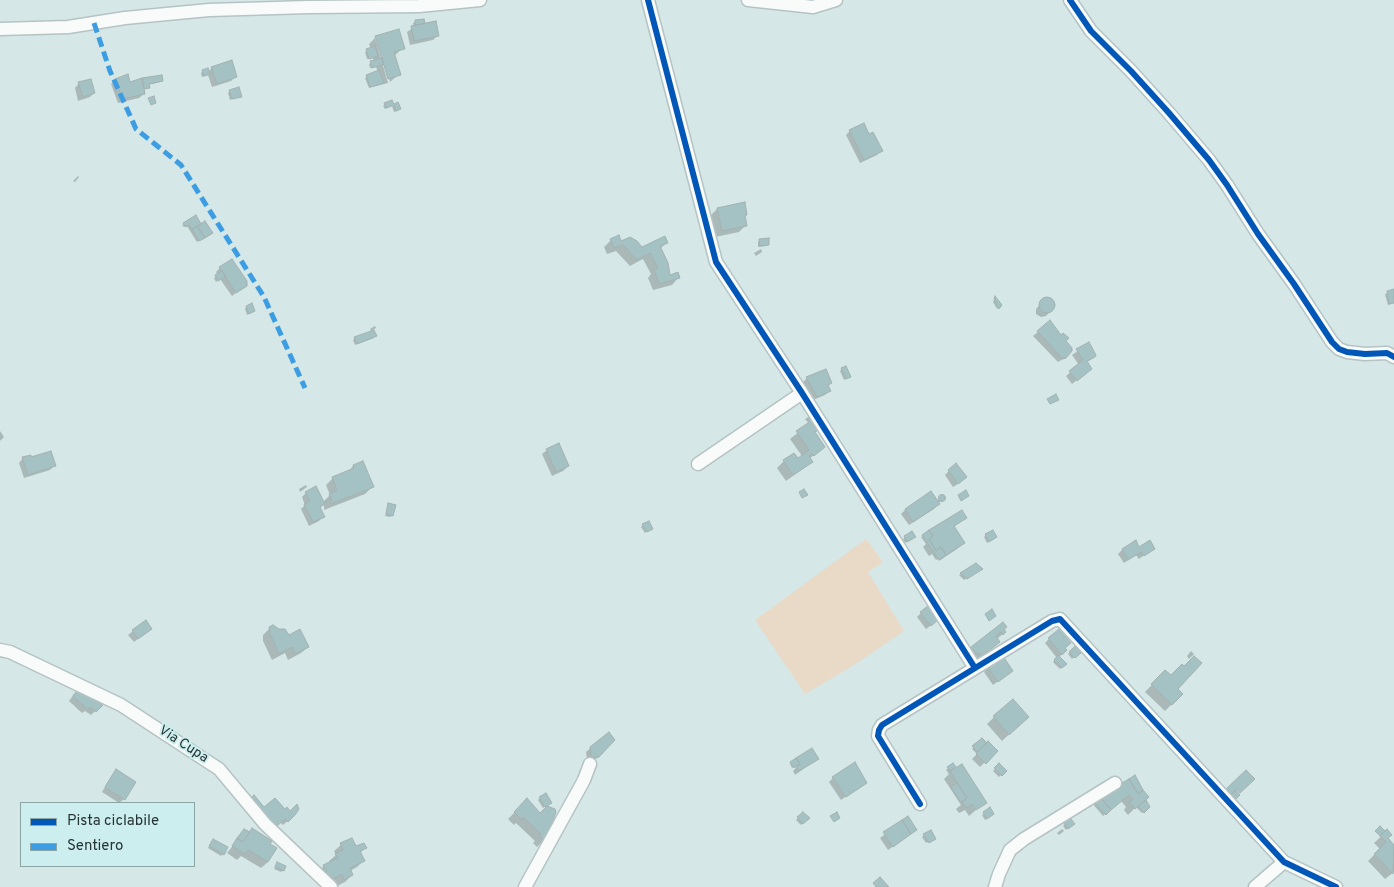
<!DOCTYPE html>
<html>
<head>
<meta charset="utf-8">
<style>
	body { margin:0 }
	#map { position:relative; width:1394px; height:887px; overflow:hidden; background:#d5e7e7; font-family:Overpass,sans-serif }
	canvas { display:block }
	.legend { position:absolute; left:20px; top:802px; width:175px; height:65px; box-sizing:border-box; background:#cdeeef; border:1px solid #8ba4a4; margin:0; padding:6px 9px; list-style:none; font-size:15px; color:#273434 }
	.legend li { display:flex; align-items:center; gap:10px; height:25px }
	.legend b { width:25px; border:1px solid #8ba4a4 }
</style>
</head>
<body>
<div id="map">
<canvas width="1394" height="887"></canvas>
<ul class="legend">
<li><b style="height:6px;background:#0057b8"></b>Pista ciclabile</li>
<li><b style="height:6px;background:#3d9de2"></b>Sentiero</li>
</ul>
</div>
<script>
const c = document.querySelector('canvas').getContext('2d');
c.lineJoin = 'round';
function fillPath(path, color) {
  c.fillStyle = color;
  c.fill(path, 'evenodd');
}
function shape(rows) {
  const path = new Path2D();
  for (const r of rows) {
    if (r.length === 3) {
      path.moveTo(r[0] + r[2], r[1]);
      path.arc(r[0], r[1], r[2], 0, 2 * Math.PI);
      continue;
    }
    path.moveTo(r[0], r[1]);
    for (let i = 2; i < r.length; i += 2) path.lineTo(r[i], r[i + 1]);
  }
  return path;
}
function trace(path, color, width, dash) {
  c.strokeStyle = color;
  c.lineWidth = width;
  c.lineCap = dash ? 'butt' : 'round';
  c.setLineDash(dash || []);
  c.stroke(path);
}
function drawText(font, color, halo, rows, align = 'center') {
  c.font = font + ' Overpass,sans-serif';
  c.lineWidth = 4;
  c.setLineDash([]);
  c.textBaseline = 'middle';
  c.strokeStyle = halo;
  c.fillStyle = color;
  for (const [text, x, y, turn = 0] of rows) {
    c.save();
    c.translate(x, y);
    c.rotate((+turn || 0) * Math.PI / 180);
    c.textAlign = isNaN(turn) ? turn : align;
    if (halo) c.strokeText(text, 0, 0);
    c.fillText(text, 0, 0);
    c.restore();
  }
}
fillPath(shape([
	[866,539,883,562,868,572,904,631,854,665,805,694,755,620]
]), '#e8dac7');
fillPath(shape([
	[415,22,437,36,433,40,410,45,407,32,414,27,413,23],
	[377,36,403,48,394,56,399,74,390,82],
	[375,38,388,83,369,88,365,78,378,72,376,67,370,68,369,64,374,61,373,58,367,59,365,52,371,49,369,44],
	[212,68,236,76,231,81,212,87,208,75,202,77,201,73,203,71,208,72],
	[116,80,129,84,162,81,160,82,148,85,149,88,143,88,144,94,139,98,118,103,111,84],
	[79,83,94,93,90,97,78,101,75,88],
	[230,91,240,96,230,100,228,93],
	[391,102,393,106,397,104,399,109,397,111,394,112,392,106,385,109,383,106],
	[850,131,869,136,881,150,877,155,860,163,846,135],
	[78,176,79,177,75,182,73,181],
	[744,204,746,225,739,232,715,237,710,216,717,209],
	[184,224,201,225,209,234,197,242,187,226,184,227,182,225],
	[611,240,641,248,666,243,660,249,669,277,678,278,672,285,653,290,648,278,651,274,643,259,630,266,616,251,607,254,604,247],
	[760,240,768,245,766,246,758,247,758,242],
	[761,249,762,252,756,256,754,253],
	[220,268,246,285,232,296,220,279,216,282,214,278,218,275,216,272],
	[1394,291,1394,303,1388,305,1385,294],
	[995,298,1000,305,997,309,993,302],
	[1049,299,1053,302,1054,307,1046,316,1041,317,1036,314,1036,309,1044,300],
	[246,307,254,311,247,315,245,309],
	[1050,322,1065,341,1065,358,1058,362,1033,336],
	[375,326,376,328,373,330,375,336,374,338,355,345,353,340,355,338,372,332,370,329],
	[1088,344,1094,357,1086,363,1086,373,1072,384,1066,376,1079,365,1072,355],
	[842,369,850,377,844,380,840,371],
	[807,378,831,383,827,386,829,391,825,395,813,400,803,382],
	[810,416,812,419,808,423,819,429,814,433,824,447,809,459,811,462,804,468,786,481,777,468,784,461,797,459,802,456,790,439,809,424,805,419],
	[0,431,4,437,0,441],
	[547,450,568,466,563,471,552,476,542,454],
	[23,458,30,458,54,466,50,470,24,478,19,463],
	[363,462,372,487,365,494,324,510,324,504,319,508,323,516,319,521,309,526,301,509,305,505,302,497,306,493,323,502,330,495,326,485,333,478,348,472,353,466],
	[949,471,961,482,953,487,945,475],
	[306,485,307,487,300,492,299,489],
	[942,497,944,500,937,503,938,504,934,509,909,525,901,514,905,510,936,501],
	[389,505,392,516,390,517,385,516],
	[965,517,954,527,964,543,957,549,939,561,938,559,936,560,932,554,929,556,923,547,926,544,921,537],
	[643,525,650,530,645,533,641,527],
	[911,533,912,539,905,543,903,539],
	[986,535,994,539,987,543,984,537],
	[1154,548,1139,559,1136,555,1124,563,1118,554,1122,550],
	[979,571,964,580,959,575,961,574],
	[921,613,933,624,926,629,917,617],
	[145,622,151,629,134,642,128,635],
	[1003,624,1003,630,1005,632,997,639,994,646,977,659,968,652],
	[270,628,308,647,301,653,288,660,285,653,272,660,263,641,263,635],
	[1049,639,1066,650,1059,657,1065,664,1060,669,1053,662,1057,658,1045,643],
	[1075,648,1079,653,1072,659,1068,654],
	[1191,651,1194,654,1189,659,1187,656],
	[988,667,1012,671,993,685,984,672],
	[1165,671,1171,677,1177,689,1182,694,1165,711,1145,692],
	[74,694,103,703,91,715,85,711,82,713,69,701],
	[1012,700,1020,724,1002,741,987,724],
	[982,739,996,751,980,767,972,759,977,754,972,749],
	[614,740,594,761,587,760,586,752,591,748],
	[817,759,795,775,793,771,798,766,797,765,792,768,790,764,791,763],
	[953,764,985,802,969,816,965,810,959,813,956,809,961,805,944,779,949,774,946,770],
	[999,765,1005,771,999,777,993,771],
	[112,775,124,799,119,803,102,792],
	[833,778,866,783,841,800,829,782],
	[1142,791,1148,807,1142,813,1136,807,1128,815,1124,810,1126,807,1121,801,1103,816,1092,803],
	[540,798,548,804,543,808,538,800],
	[527,800,544,840,537,847,533,843,535,841,516,823,514,825,508,819],
	[264,809,289,820,283,825,280,822,272,830],
	[989,809,991,816,985,820,982,815],
	[803,813,808,818,801,825,796,820],
	[907,818,905,838,888,850,880,838],
	[1064,819,1072,826,1066,830,1063,826,1065,824,1063,820],
	[1062,829,1064,831,1059,835,1057,833],
	[1387,831,1386,838,1394,846,1394,872,1385,879,1368,861,1380,849,1374,843],
	[924,835,934,838,926,843,922,837],
	[212,842,223,854,221,856,208,848],
	[236,842,269,844,268,862,261,868,241,856,237,860,227,853],
	[341,845,356,848,365,848,360,853,364,860,357,867,350,871,352,875,345,882,337,886,335,880,324,885,317,873,324,866,330,863,329,861,336,855,334,851],
	[276,865,283,870,281,872,274,869]
]), '#0003');
const building = shape([
	[424,19,425,24,415,25,415,20,424,19],
	[436,21,439,36,414,41,411,26,436,21],
	[399,29,405,49,394,52,401,75,388,79,375,36,399,29],
	[375,46,378,56,369,59,366,49,375,46],
	[382,58,384,64,372,68,370,61,382,58],
	[232,60,237,77,217,84,211,67,232,60],
	[208,68,210,74,204,76,202,70,208,68],
	[379,70,384,83,370,87,366,75,379,70],
	[128,74,130,82,142,78,145,94,122,99,115,79,128,74],
	[162,75,163,81,149,84,150,88,144,89,142,78,162,75],
	[91,79,95,93,83,97,78,82,91,79],
	[239,87,242,97,232,99,229,90,239,87],
	[154,96,156,103,151,105,148,98,154,96],
	[392,100,394,104,398,102,401,109,396,111,394,105,386,108,384,103,392,100],
	[864,123,869,134,873,132,883,151,864,160,849,130,864,123],
	[745,202,747,215,745,215,747,226,722,231,717,208,745,202],
	[196,215,201,224,192,229,189,225,186,227,183,223,196,215],
	[205,221,213,233,205,238,197,226,205,221],
	[197,226,205,238,199,241,192,229,197,226],
	[619,235,621,241,630,237,637,241,642,247,665,236,668,243,660,246,668,263,670,275,678,272,680,278,659,284,654,270,658,268,650,253,637,260,623,245,614,248,610,239,619,235],
	[769,238,769,245,760,246,759,239,769,238],
	[232,259,247,281,247,286,236,293,219,267,232,259],
	[222,271,226,276,218,281,215,275,222,271],
	[1394,289,1394,303,1389,304,1387,291,1394,289],
	[995,296,1002,305,999,309,994,299,995,296],
	[1047,305,8],
	[252,303,255,311,249,314,246,306,252,303],
	[1050,320,1061,335,1063,333,1069,338,1066,341,1072,348,1072,351,1066,358,1063,359,1037,331,1050,320],
	[374,330,377,336,357,344,354,337,374,330],
	[1089,342,1096,355,1095,357,1087,361,1092,369,1077,381,1069,371,1083,360,1076,349,1089,342],
	[846,366,851,377,846,379,841,368,846,366],
	[826,369,832,383,828,385,831,391,817,397,806,377,826,369],
	[1056,394,1059,400,1050,404,1047,399,1056,394],
	[814,419,820,429,815,432,825,447,814,456,812,454,809,456,813,462,793,475,783,460,794,453,798,458,809,450,796,431,814,419],
	[559,443,569,466,556,472,546,449,559,443],
	[51,451,56,466,28,475,22,457,31,455,31,457,51,451],
	[363,461,374,487,331,504,330,501,332,500,329,494,337,490,332,477,354,468,353,465,363,461],
	[956,463,967,477,958,484,948,470,956,463],
	[316,486,325,504,320,507,325,517,313,522,304,504,310,501,305,492,316,486],
	[804,489,808,495,802,498,799,492,804,489],
	[966,490,969,496,961,501,958,495,966,490],
	[931,491,940,504,913,522,905,509,931,491],
	[942,498,3.5],
	[388,503,396,505,393,516,386,514,388,503],
	[962,510,967,518,954,526,965,543,946,555,941,547,936,551,929,539,933,536,929,530,962,510],
	[649,521,653,529,647,532,642,524,649,521],
	[929,530,933,536,929,539,936,551,941,547,946,555,939,560,922,535,929,530],
	[993,530,997,537,989,542,985,534,993,530],
	[912,531,916,537,907,542,904,536,912,531],
	[1136,540,1139,547,1150,540,1155,549,1144,556,1141,552,1128,560,1122,549,1136,540],
	[976,563,983,569,967,579,960,573,976,563],
	[928,606,939,619,931,626,920,612,928,606],
	[992,609,996,616,989,621,985,614,992,609],
	[146,620,152,629,138,639,132,630,146,620],
	[1003,622,1007,627,1004,629,1006,632,1003,635,1001,632,996,636,1000,642,982,656,979,653,976,654,971,647,1003,622],
	[273,625,279,629,285,629,289,635,300,629,309,647,295,654,292,647,279,654,270,634,269,627,273,625],
	[1059,629,1071,643,1065,648,1067,650,1062,655,1048,638,1059,629],
	[1075,646,1081,653,1075,658,1069,652,1075,646],
	[1058,655,1067,664,1062,668,1054,660,1058,655],
	[1003,656,1013,671,998,682,987,666,1003,656],
	[1194,656,1202,663,1178,689,1183,694,1172,705,1151,684,1165,670,1171,675,1182,664,1184,666,1194,656],
	[79,688,105,703,96,712,90,707,88,710,73,696,79,688],
	[1013,699,1029,717,1009,735,993,716,1013,699],
	[609,732,615,740,599,757,593,758,591,755,590,747,609,732],
	[982,738,987,743,978,752,972,746,982,738],
	[988,741,998,751,986,764,976,754,988,741],
	[812,748,819,759,799,771,796,766,800,764,796,758,812,748],
	[796,758,800,764,794,768,790,762,796,758],
	[855,762,867,783,846,797,832,777,855,762],
	[953,763,956,767,950,771,947,767,953,763],
	[999,763,1007,771,1002,776,994,768,999,763],
	[962,764,987,803,976,810,972,804,966,808,962,801,967,798,950,771,962,764],
	[116,769,136,782,125,800,105,787,116,769],
	[1246,770,1255,779,1240,793,1237,789,1230,795,1225,790,1246,770],
	[1135,775,1143,790,1138,794,1129,779,1135,775],
	[1129,779,1138,794,1143,790,1149,797,1135,809,1129,802,1133,799,1129,795,1111,810,1099,796,1129,779],
	[957,783,967,798,961,803,951,787,957,783],
	[1236,790,1240,795,1235,800,1230,795,1236,790],
	[546,793,552,803,545,807,539,797,546,793],
	[254,795,264,807,275,798,285,809,287,807,290,811,297,804,299,809,295,815,288,822,285,819,277,826,259,811,250,799,254,795],
	[1099,796,1111,810,1106,815,1093,801,1099,796],
	[527,798,540,813,547,806,555,809,556,812,553,820,555,822,545,841,539,836,541,834,523,817,522,820,514,812,527,798],
	[1146,800,1150,807,1144,813,1138,806,1146,800],
	[990,807,994,814,987,819,983,812,990,807],
	[803,812,810,818,803,824,797,817,803,812],
	[837,812,840,818,834,822,830,816,837,812],
	[1068,815,1075,824,1068,829,1064,823,1066,822,1064,818,1068,815],
	[908,816,917,830,911,834,902,820,908,816],
	[902,820,911,834,893,847,883,832,902,820],
	[1380,826,1385,831,1380,836,1375,831,1380,826],
	[252,828,272,841,270,844,277,848,268,862,248,850,245,854,232,846,237,838,243,842,252,828],
	[244,829,250,832,243,842,237,838,244,829],
	[1387,829,1392,835,1388,838,1394,845,1393,874,1374,854,1386,842,1380,836,1387,829],
	[931,830,936,839,929,843,923,834,931,830],
	[352,838,356,846,364,843,367,848,360,851,365,861,350,868,353,875,344,880,342,874,331,880,323,865,338,858,335,854,343,850,340,843,352,838],
	[213,839,228,847,224,855,209,846,213,839],
	[277,862,286,866,284,871,275,867,277,862],
	[880,877,889,887,876,887,873,883,880,877]
]);
fillPath(building, '#a4c2c3');
trace(building, '#a3b1b1', 1);
const minor = shape([
	[648,0,716,262,802,393,975,668],
	[748,0,813,7,836,0],
	[1070,0,1091,31,1131,71,1169,113,1209,160,1227,185,1258,234,1294,284,1332,342,1339,349,1347,352,1365,354,1387,353,1394,357],
	[0,29,68,27,125,18,209,10,309,7,419,6,480,0],
	[698,464,802,393],
	[0,650,10,652,121,705,219,769,265,824,331,887],
	[920,804,878,736,879,730,882,725,1052,621,1060,619,1284,862,1336,887],
	[525,887,584,780,590,764],
	[995,887,999,874,1010,850,1024,839,1115,783],
	[1255,887,1284,862]
]);
trace(minor, '#b5c3c3', 15);
trace(minor, '#f9fbfb', 12);
trace(shape([
	[94,23,110,71,136,129,181,165,264,297,305,388]
]), '#3d9de2', 5, [10, 5]);
trace(shape([
	[648,0,716,262,802,393,975,668],
	[1070,0,1091,31,1131,71,1169,113,1209,160,1227,185,1258,234,1294,284,1332,342,1339,349,1347,352,1365,354,1387,353,1394,357],
	[920,804,878,736,879,730,882,725,1052,621,1060,619,1284,862,1336,887]
]), '#0057b8', 6);
drawText('14px', '#273434', '#cdeeef', [
	["Via Cupa",183,745,33]
]);
</script>
</body>
</html>
